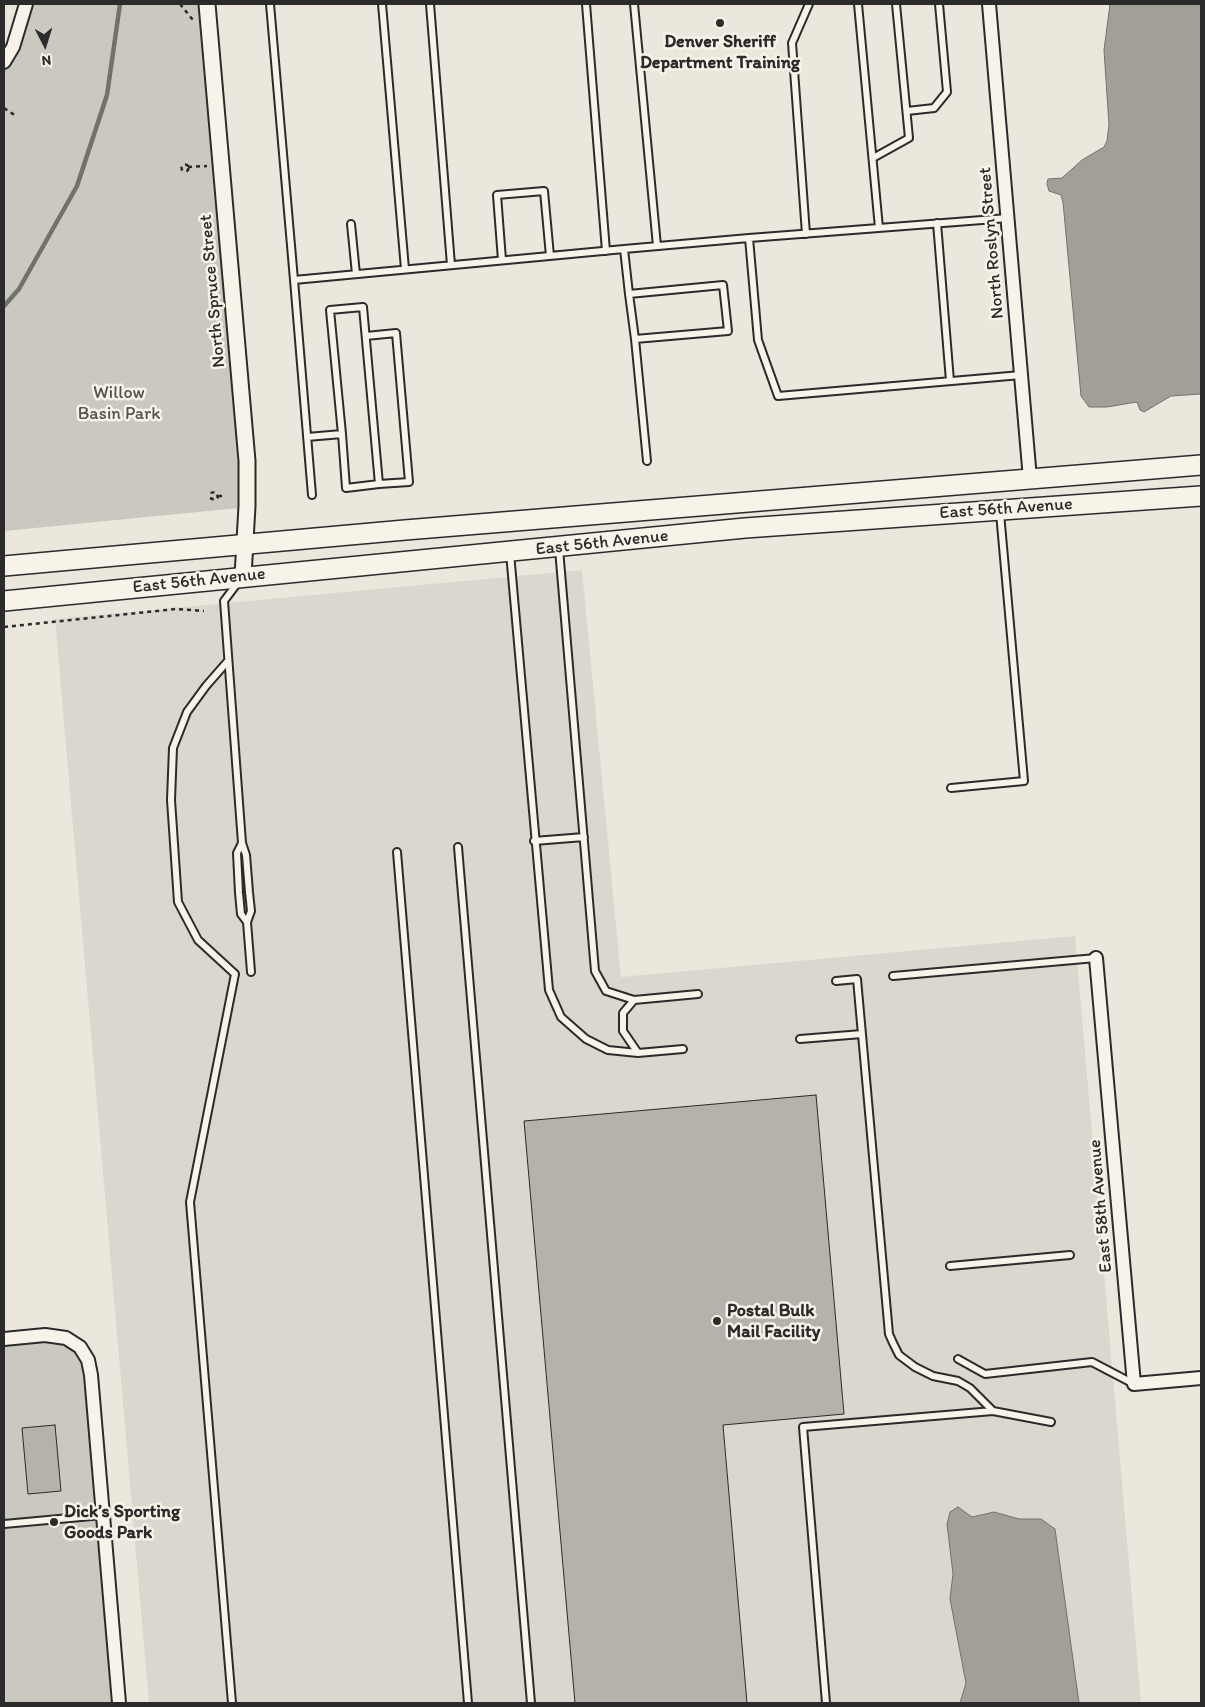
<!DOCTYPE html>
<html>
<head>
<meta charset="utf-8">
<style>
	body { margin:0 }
	#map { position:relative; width:1205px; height:1707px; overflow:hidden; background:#ebe7dd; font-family:Itim,sans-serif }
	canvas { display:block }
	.frame { position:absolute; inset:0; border:5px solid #2b2b2b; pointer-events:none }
	.north { position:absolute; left:20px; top:20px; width:50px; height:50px; -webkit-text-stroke:4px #f7f3e8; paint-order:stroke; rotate:175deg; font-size:14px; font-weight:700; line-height:20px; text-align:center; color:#2b2b2b }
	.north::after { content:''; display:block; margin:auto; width:18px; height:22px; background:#2b2b2b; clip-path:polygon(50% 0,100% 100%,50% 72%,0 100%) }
</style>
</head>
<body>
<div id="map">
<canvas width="1205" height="1707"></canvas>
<div class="frame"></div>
<div class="north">N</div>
</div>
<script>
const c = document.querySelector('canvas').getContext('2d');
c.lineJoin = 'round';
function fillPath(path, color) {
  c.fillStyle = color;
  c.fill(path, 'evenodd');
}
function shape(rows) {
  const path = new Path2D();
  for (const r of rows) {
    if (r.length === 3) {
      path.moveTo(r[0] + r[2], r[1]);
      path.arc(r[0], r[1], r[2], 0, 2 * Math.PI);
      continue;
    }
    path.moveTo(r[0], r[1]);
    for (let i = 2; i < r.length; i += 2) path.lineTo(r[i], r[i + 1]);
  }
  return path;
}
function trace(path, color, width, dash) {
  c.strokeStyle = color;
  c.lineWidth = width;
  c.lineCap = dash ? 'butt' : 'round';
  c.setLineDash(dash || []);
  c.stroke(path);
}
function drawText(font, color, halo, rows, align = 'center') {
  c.font = font + ' Itim,sans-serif';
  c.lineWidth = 5;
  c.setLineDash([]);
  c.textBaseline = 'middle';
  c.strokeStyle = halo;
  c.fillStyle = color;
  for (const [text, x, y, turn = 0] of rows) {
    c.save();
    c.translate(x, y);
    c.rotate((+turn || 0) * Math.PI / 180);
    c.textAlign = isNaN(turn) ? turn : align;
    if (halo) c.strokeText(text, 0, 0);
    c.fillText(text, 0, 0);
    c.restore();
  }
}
fillPath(shape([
	[582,570,621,977,1075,936,1141,1703,149,1703,55,619]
]), '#dbd7ce');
fillPath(shape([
	[29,4,200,4,239,454,239,508,4,531,4,69,14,53],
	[66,1338,88,1360,119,1703,4,1703,4,1339]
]), '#cbc8bf');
const water = shape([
	[1110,4,1201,4,1201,394,1171,396,1144,412,1140,410,1137,402,1107,407,1089,407,1081,396,1063,202,1061,195,1049,191,1047,184,1048,179,1062,178,1082,160,1104,147,1107,141,1109,125,1104,50,1110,4],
	[958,1507,972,1517,994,1512,1019,1519,1041,1519,1055,1529,1079,1703,960,1703,966,1683,950,1599,953,1574,947,1524,950,1512,958,1507]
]);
fillPath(water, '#a29f98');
trace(water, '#72716c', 1);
trace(shape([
	[4,306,19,289,77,186,107,95,120,4]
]), '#72716c', 4.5);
const building = shape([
	[816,1095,844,1414,723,1425,747,1703,575,1703,524,1121,816,1095],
	[55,1425,61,1491,28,1494,22,1428,55,1425]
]);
fillPath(building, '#b5b2ab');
trace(building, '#2b2b2b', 1);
const service = shape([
	[270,4,294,280],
	[382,4,405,269],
	[430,4,451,265],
	[586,4,606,251],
	[634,4,657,246],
	[858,4,879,228],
	[907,111,934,108,947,92,939,4],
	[873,158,909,138,896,4],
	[937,223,950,381],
	[351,224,356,274],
	[806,234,792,43,809,4],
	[749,238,1008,218],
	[502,260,497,195,544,191,550,256],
	[629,294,723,285,728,331,635,339,629,294,624,249,749,238,758,340,778,396,1021,375],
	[635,339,647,461],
	[342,434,346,488,379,484],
	[307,437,342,434,330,310,363,307,379,484,409,482,396,333,366,336],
	[312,495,294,280,624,249],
	[559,549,595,971,606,991,634,1000,698,994],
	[510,553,549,990,561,1017,586,1039,608,1050,638,1053,683,1049],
	[239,581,224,601,242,843,246,855,249,892,251,911,247,922,251,972],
	[227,662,206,686,187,712,173,748,171,800,178,902,198,940,235,974,190,1202,232,1703],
	[951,788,1024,781,1000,513],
	[534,841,584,837],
	[242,843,237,853,239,893,241,914,247,922],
	[458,847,531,1703],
	[397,852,468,1703],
	[893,976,1096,958],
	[836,981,857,979,889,1334,893,1343,899,1355,915,1367,933,1376,958,1381,970,1388,993,1411],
	[634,1000,623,1013,623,1031,638,1053],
	[800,1039,862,1034],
	[950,1266,1070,1255],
	[958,1359,985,1374,1092,1362,1134,1384],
	[4,1524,103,1515],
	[826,1703,803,1427,993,1411,1051,1422]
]);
const minor = shape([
	[989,4,1030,479],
	[4,62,13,47,26,4],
	[1096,958,1134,1384,1201,1378],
	[4,1339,45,1335,66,1338,80,1347,88,1360,91,1375,119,1703]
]);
const tertiary = shape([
	[207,4,247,461,247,506,243,576]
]);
const primary = shape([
	[4,566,405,530,1201,465],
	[4,601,745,528,1201,496]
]);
trace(service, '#2b2b2b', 10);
trace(minor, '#2b2b2b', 16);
trace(tertiary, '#2b2b2b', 19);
trace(primary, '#2b2b2b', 22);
trace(shape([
	[180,4,193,20],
	[4,108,16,116],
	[185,168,3.5],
	[188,167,207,166],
	[218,496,225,496],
	[210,498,215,500,218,497,215,492,210,493],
	[4,627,176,609,204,611]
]), '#2b2b2b', 2.5, [4, 4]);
trace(service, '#f7f3e8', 6);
trace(minor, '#f7f3e8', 12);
trace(tertiary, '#f7f3e8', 15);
trace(primary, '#f7f3e8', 19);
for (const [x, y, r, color] of [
	[720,23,5,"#2b2b2b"],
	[717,1321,5,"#2b2b2b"],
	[54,1522,5,"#2b2b2b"]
]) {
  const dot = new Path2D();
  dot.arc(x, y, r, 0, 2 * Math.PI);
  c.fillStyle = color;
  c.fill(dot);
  trace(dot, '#f7f3e8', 2);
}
drawText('bold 18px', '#2b2b2b', '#f7f3e8', [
	["Denver Sheriff",720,42,"center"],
	["Department Training",720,63,"center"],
	["Postal Bulk",727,1311],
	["Mail Facility",727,1332],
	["Dick’s Sporting",64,1512],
	["Goods Park",64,1533]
], 'left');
drawText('18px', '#2b2b2b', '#f7f3e8', [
	["North Roslyn Street",992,243,-95],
	["North Spruce Street",213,291,-95],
	["East 56th Avenue",1006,509,-4],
	["East 56th Avenue",602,543,-6],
	["East 56th Avenue",199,581,-6],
	["East 58th Avenue",1101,1206,-95]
]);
drawText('18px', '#535250', '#f7f3e8', [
	["Willow",119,393],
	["Basin Park",119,414]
]);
</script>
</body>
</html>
